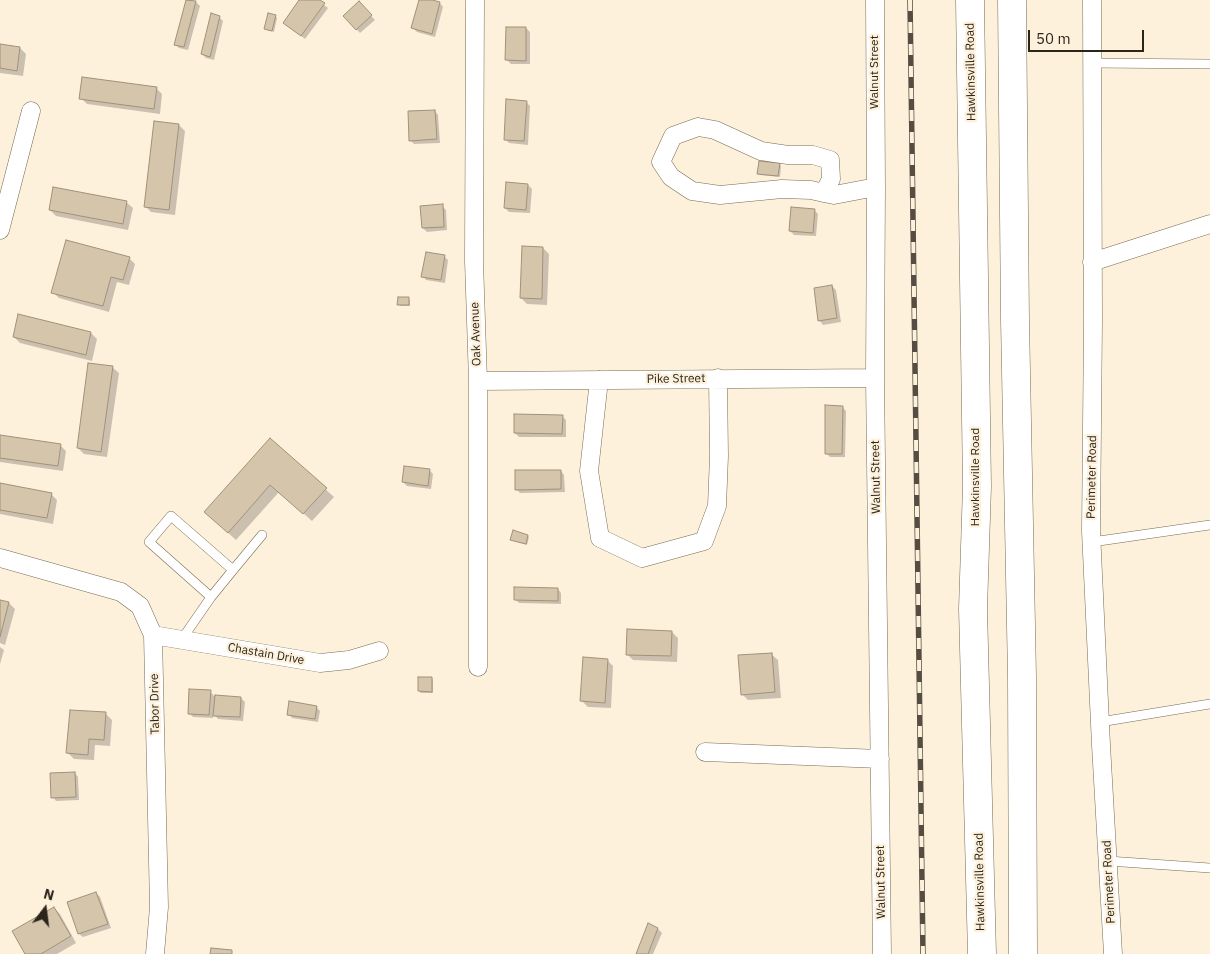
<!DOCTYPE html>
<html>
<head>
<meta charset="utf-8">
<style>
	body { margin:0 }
	#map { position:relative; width:1210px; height:954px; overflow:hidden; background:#fef1dc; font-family:"IBM Plex Sans",sans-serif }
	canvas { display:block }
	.north { position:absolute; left:20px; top:884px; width:50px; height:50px; -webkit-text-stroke:4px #fef1dc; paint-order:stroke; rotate:15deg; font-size:14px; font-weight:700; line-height:20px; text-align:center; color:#2b251b }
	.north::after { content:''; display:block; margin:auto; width:18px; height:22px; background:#2b251b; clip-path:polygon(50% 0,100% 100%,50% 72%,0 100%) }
	.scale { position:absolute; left:1028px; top:30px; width:116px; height:22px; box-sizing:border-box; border:2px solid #2b251b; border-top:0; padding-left:6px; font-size:15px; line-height:18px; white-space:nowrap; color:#2b251b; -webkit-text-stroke:4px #fef1dc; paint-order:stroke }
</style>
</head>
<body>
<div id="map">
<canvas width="1210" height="954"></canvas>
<div class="north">N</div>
<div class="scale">50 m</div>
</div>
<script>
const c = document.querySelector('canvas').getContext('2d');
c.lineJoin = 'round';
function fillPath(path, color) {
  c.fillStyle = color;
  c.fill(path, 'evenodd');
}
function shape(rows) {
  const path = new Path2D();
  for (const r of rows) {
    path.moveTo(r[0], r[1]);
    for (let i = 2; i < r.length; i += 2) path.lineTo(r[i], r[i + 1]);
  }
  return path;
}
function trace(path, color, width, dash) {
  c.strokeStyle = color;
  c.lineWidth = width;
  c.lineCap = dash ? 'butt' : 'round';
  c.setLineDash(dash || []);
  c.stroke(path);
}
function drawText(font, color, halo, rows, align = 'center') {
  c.font = font + ' "IBM Plex Sans",sans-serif';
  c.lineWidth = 4.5;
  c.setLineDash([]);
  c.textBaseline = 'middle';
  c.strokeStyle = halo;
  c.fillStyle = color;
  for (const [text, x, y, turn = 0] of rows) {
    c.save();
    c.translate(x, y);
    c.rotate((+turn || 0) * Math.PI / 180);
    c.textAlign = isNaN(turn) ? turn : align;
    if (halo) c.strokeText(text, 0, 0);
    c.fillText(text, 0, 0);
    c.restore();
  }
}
fillPath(shape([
	[187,0,196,2,200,6,188,50,179,48,175,44],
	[301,0,318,0,328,8,305,39,284,23],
	[420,0,440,3,443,7,435,37,417,32,413,28],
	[359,3,375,20,360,33,344,16],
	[275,16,277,18,274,32,267,30,265,29],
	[219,17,223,21,214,60,206,58,202,54],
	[526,28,530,32,530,64,511,64,507,60],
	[0,45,20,48,26,54,23,76,0,73],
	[156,88,162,94,160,114,87,104,81,98],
	[526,102,530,106,528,145,509,143,505,139],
	[435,111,438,115,440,143,414,144,410,140],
	[155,122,179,125,185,131,175,215,151,212,145,206],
	[779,164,781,166,780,177,760,175,759,173],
	[528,185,532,189,530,213,509,212,505,208],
	[126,202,133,208,128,230,56,216,50,210],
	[442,206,446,210,447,230,427,232,423,228],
	[814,210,818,214,816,236,794,235,790,231],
	[543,248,549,254,547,305,527,304,521,298],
	[445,257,448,260,445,283,426,280,423,276],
	[129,258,135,264,129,285,117,282,109,312,59,298,53,292],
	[832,286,836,290,841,322,823,325,820,321,815,289],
	[408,298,410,300,410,306,400,306,399,304],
	[91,333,97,339,92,361,20,343,14,337],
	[112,367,119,373,107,457,84,454,78,448],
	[842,407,846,411,845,457,830,457,826,453],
	[562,416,566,420,566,437,519,437,515,433],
	[0,436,60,445,66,451,63,471,0,462],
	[270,439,334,497,312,521,279,492,236,540,214,520],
	[429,470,433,474,431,489,407,486,403,482],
	[561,471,564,475,565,492,520,493,516,489],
	[0,485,51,494,57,500,53,524,0,514],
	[528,536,529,537,527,545,511,540],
	[558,589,561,593,561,604,519,603,515,599],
	[0,601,9,603,15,609,5,645,0,643],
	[672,632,678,638,677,662,633,660,627,654],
	[0,647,4,650,0,664],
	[771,654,778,660,781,698,748,700,742,694],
	[607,660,613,666,611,708,588,707,582,701],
	[432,678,433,680,433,693,421,693,419,691],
	[210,691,214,696,241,698,245,702,243,721,218,719,213,713,213,718,193,717,189,713],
	[316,707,320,711,318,722,292,718,289,714],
	[71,711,106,714,112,720,110,746,95,745,94,760,74,759,68,753],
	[75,773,78,777,79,800,56,801,53,797],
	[96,893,100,897,111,928,83,937,79,934,69,903],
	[54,908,60,914,76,943,57,954,27,954],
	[648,925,658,929,662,933,653,954,637,954]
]), '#0003');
const building = shape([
	[186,0,196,1,184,47,174,45,186,0],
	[299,0,320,0,325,3,301,36,283,23,299,0],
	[419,0,432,0,440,2,432,34,411,28,419,0],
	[359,1,372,15,356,30,343,16,359,1],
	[211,13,220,16,210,57,201,54,211,13],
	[268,13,276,15,272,31,264,29,268,13],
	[506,27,526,27,526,61,505,60,506,27],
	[0,44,20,47,17,71,0,68,0,44],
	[82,77,157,87,154,109,79,99,82,77],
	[506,99,527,101,524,141,504,140,506,99],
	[435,110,437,139,409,141,408,111,435,110],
	[154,121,179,124,169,210,144,207,154,121],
	[759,161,780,163,778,176,757,174,759,161],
	[506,182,528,184,526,210,504,208,506,182],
	[53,187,127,201,123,224,49,210,53,187],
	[443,204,444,227,422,228,420,206,443,204],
	[791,207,815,209,813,233,789,231,791,207],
	[66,240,130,257,123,280,111,277,103,306,51,293,66,240],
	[522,246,543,247,542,299,520,298,522,246],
	[426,252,445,255,441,280,421,277,426,252],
	[832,285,837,318,818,321,814,288,832,285],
	[398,297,409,297,409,305,397,305,398,297],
	[18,314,91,332,86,355,13,337,18,314],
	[88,363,113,366,101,452,77,448,88,363],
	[825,405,843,406,842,454,825,454,825,405],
	[514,414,563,415,562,434,514,433,514,414],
	[0,435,61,444,58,466,0,458,0,435],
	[270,438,327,488,303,514,270,485,228,533,204,512,270,438],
	[404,466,430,469,428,486,402,482,404,466],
	[515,470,561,470,561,489,515,490,515,470],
	[0,483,52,493,47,518,0,510,0,483],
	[513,530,528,535,526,544,510,540,513,530],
	[514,587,558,588,558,601,514,600,514,587],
	[0,600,9,602,0,637,0,600],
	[627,629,672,631,671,656,626,655,627,629],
	[772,653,775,692,741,695,738,655,772,653],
	[583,657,608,659,605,703,580,701,583,657],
	[418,677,432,677,432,692,418,691,418,677],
	[189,689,211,690,209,715,188,714,189,689],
	[215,695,241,697,240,717,213,716,215,695],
	[289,701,317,706,315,719,287,715,289,701],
	[70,710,106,712,104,740,89,739,88,755,66,753,70,710],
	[75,772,76,797,51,798,50,773,75,772],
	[96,892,108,924,78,934,67,902,96,892],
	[54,907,71,936,41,954,25,954,12,931,54,907],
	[648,923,658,928,648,954,636,954,648,923],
	[211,948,232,950,232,954,210,954,211,948]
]);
fillPath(building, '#d4c5ab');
trace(building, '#a09179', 1);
const service = shape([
	[1092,63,1210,64],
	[1092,542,1210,525],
	[233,570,262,535],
	[182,639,211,597,233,570,171,516,149,542,211,597],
	[1100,722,1210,704],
	[1108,861,1210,868]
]);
const minor = shape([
	[475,0,474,261,478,381,478,667],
	[875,0,876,187,875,378,882,954],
	[1092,0,1093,321,1091,531,1101,745,1113,954],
	[698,127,715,130,761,151,788,155,813,155,830,160,831,179,824,193,811,190,782,189,720,195,692,191,671,177,661,162,673,136,698,127],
	[824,193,834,195,876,187],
	[0,230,31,111],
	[1092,262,1210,224],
	[599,380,589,471,600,538,642,558,704,541,717,506,719,456,718,378],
	[478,381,875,378],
	[0,558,121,592,140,606,153,635,159,907,155,954],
	[153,635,320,663,349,660,379,651],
	[705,752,880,759]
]);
const primary = shape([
	[970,0,977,486,973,609,982,954],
	[1012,0,1015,320,1022,677,1023,954]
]);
trace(service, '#776a52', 10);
trace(minor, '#776a52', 19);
trace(primary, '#776a52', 29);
trace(service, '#fff', 9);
trace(minor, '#fff', 18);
trace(primary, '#fff', 28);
const rail = shape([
	[910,0,923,954]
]);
trace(rail, '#554d41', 5.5);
trace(rail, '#fef1dc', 4, [11]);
drawText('12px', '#2b251b', '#fef1dc', [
	["Walnut Street",875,72,-90],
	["Hawkinsville Road",971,72,-91],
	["Oak Avenue",476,334,-92],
	["Pike Street",676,379,-1],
	["Walnut Street",876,477,-91],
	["Hawkinsville Road",976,477,-90],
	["Perimeter Road",1092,477,-89],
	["Chastain Drive",266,654,10],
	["Tabor Drive",155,704,-91],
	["Walnut Street",881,882,-91],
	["Hawkinsville Road",980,882,-91],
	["Perimeter Road",1109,882,-93]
]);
</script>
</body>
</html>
